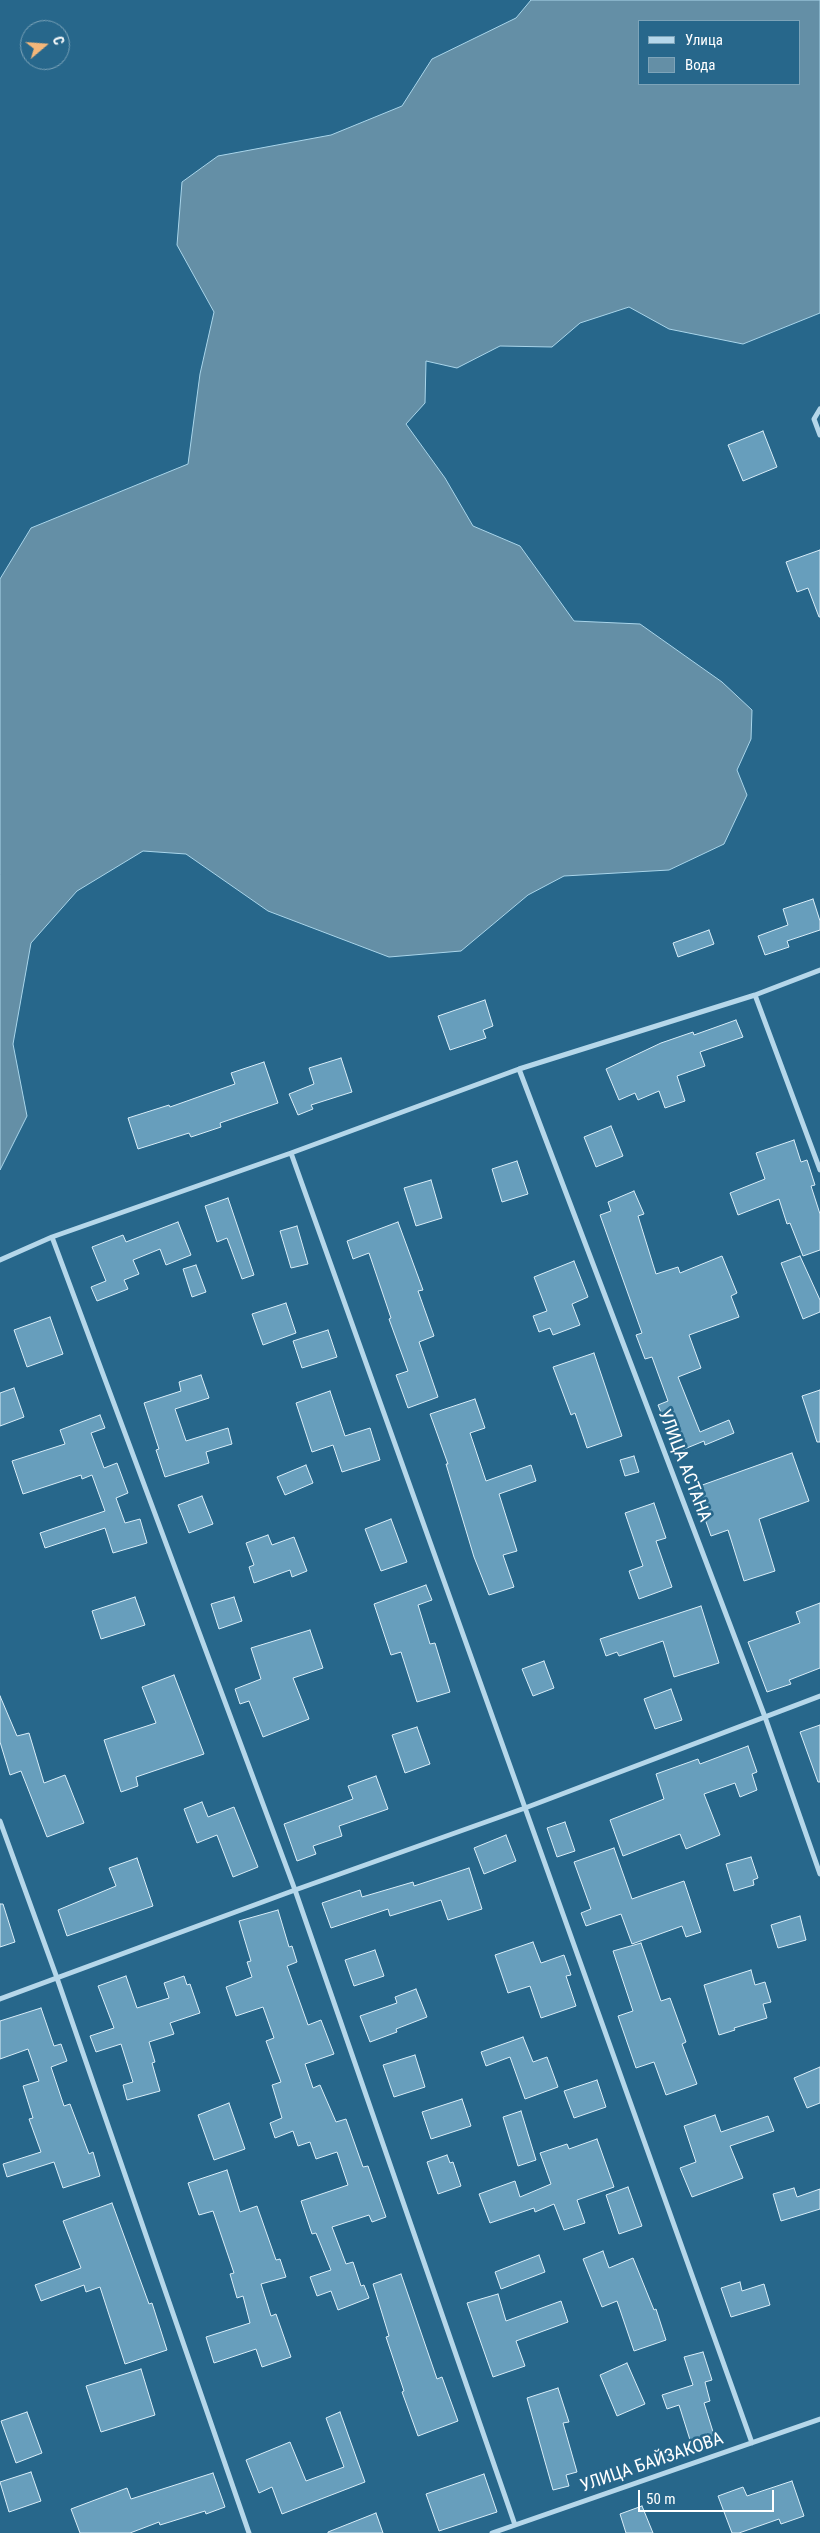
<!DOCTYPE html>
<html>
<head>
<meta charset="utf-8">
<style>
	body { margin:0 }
	#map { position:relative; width:820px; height:2533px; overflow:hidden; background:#27678b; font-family:"Roboto Condensed",sans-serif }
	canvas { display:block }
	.legend { position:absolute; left:638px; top:20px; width:162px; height:65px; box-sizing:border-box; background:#27678b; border:1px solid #7da4b9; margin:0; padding:6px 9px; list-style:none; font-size:15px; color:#fff }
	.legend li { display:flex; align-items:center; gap:10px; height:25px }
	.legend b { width:25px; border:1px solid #7da4b9 }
	.north { position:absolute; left:20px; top:20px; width:50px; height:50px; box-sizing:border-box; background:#27678b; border:1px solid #7da4b9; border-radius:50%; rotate:72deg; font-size:14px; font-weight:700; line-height:20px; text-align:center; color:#fff }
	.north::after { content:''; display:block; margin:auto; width:18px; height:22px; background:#f3b77a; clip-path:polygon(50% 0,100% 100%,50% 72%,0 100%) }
	.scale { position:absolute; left:638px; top:2490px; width:136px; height:22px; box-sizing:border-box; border:2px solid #fff; border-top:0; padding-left:6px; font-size:15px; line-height:18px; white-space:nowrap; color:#fff; -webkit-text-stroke:4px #27678b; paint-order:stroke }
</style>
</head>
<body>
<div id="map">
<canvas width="820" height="2533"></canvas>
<ul class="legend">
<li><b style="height:6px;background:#b5d7ea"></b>Улица</li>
<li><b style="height:14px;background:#648fa6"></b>Вода</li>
</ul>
<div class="north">С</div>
<div class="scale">50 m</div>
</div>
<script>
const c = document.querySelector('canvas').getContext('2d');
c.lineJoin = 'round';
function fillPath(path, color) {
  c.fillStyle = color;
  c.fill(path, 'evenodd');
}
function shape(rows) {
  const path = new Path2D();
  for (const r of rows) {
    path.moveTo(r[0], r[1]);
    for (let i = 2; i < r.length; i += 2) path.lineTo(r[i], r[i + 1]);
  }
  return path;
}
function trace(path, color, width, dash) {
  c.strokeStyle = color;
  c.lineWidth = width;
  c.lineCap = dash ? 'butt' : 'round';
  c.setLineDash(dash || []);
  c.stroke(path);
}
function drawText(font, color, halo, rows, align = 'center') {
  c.font = font + ' "Roboto Condensed",sans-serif';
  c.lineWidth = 5;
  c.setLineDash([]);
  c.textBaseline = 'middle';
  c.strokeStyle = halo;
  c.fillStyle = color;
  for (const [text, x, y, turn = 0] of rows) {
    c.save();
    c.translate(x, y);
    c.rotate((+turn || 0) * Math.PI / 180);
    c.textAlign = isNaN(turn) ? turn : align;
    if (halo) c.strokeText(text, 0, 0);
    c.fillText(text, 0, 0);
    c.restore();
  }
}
const water = shape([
	[531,0,820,0,820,313,743,344,669,329,629,307,580,323,552,347,500,346,457,368,426,361,425,403,406,424,445,478,473,526,520,546,574,621,640,624,722,682,752,710,751,739,737,770,747,795,724,844,669,870,564,876,528,895,461,951,389,957,268,911,186,854,143,851,77,891,31,943,13,1044,27,1116,0,1170,0,579,31,528,188,464,200,374,214,312,177,245,182,182,218,156,331,135,402,106,432,59,516,18,531,0],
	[639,21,799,21,799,84,639,84,639,21]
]);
fillPath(water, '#648fa6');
trace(water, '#a9d5ea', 1);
const building = shape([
	[763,431,777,467,743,481,728,445,763,431],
	[820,550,820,617,819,617,808,588,797,592,786,562,820,550],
	[813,899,820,921,820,930,787,941,789,947,765,955,758,936,788,925,783,909,813,899],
	[709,930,714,944,678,957,673,943,709,930],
	[485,1000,493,1026,483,1030,486,1038,450,1050,438,1016,485,1000],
	[736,1020,743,1037,700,1052,705,1066,677,1076,685,1101,665,1108,659,1091,638,1100,635,1093,619,1100,606,1069,661,1043,693,1032,694,1035,736,1020],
	[341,1058,352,1092,311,1105,313,1109,298,1115,289,1094,314,1084,309,1068,341,1058],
	[264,1062,278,1103,220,1123,221,1127,191,1137,189,1133,138,1149,128,1118,169,1105,170,1107,235,1084,231,1073,264,1062],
	[611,1126,623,1156,596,1167,584,1137,611,1126],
	[794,1140,801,1162,807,1160,815,1185,811,1186,820,1214,820,1250,803,1256,790,1223,787,1224,779,1199,738,1215,730,1193,765,1179,756,1153,794,1140],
	[517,1161,528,1194,502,1202,492,1169,517,1161],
	[431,1180,442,1218,416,1226,404,1188,431,1180],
	[634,1191,644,1214,638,1216,656,1274,678,1267,680,1273,722,1256,737,1293,731,1296,739,1317,689,1335,701,1368,678,1377,700,1432,729,1420,734,1433,705,1445,704,1441,677,1452,658,1405,668,1401,652,1357,645,1359,636,1335,642,1333,600,1215,611,1211,608,1202,634,1191],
	[228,1198,254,1275,242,1279,227,1238,217,1242,205,1206,228,1198],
	[178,1222,191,1255,166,1265,160,1249,133,1260,139,1274,124,1280,128,1289,97,1301,91,1287,106,1281,92,1247,123,1235,126,1242,178,1222],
	[398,1222,423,1290,418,1291,434,1336,419,1342,438,1397,408,1408,396,1375,408,1371,389,1319,391,1318,369,1253,353,1259,347,1241,398,1222],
	[297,1226,308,1264,291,1268,280,1231,297,1226],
	[800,1256,820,1300,820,1312,803,1319,781,1263,800,1256],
	[574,1261,588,1297,572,1304,580,1325,553,1335,550,1328,539,1332,533,1316,547,1311,534,1277,574,1261],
	[196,1265,206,1292,192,1297,183,1269,196,1265],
	[286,1303,296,1333,263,1345,252,1314,286,1303],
	[50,1317,63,1354,27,1367,14,1330,50,1317],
	[328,1330,337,1357,302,1368,293,1341,328,1330],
	[594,1353,622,1436,587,1448,575,1413,571,1415,553,1367,594,1353],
	[201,1375,209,1398,175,1409,186,1441,228,1428,232,1444,206,1452,209,1463,165,1477,156,1450,159,1449,144,1403,181,1391,179,1382,201,1375],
	[14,1388,24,1417,0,1426,0,1393,14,1388],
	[820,1390,820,1442,817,1442,802,1396,820,1390],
	[330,1391,345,1436,370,1428,380,1460,342,1472,333,1445,312,1452,296,1403,330,1391],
	[475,1399,485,1428,470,1433,486,1481,531,1465,536,1481,499,1494,517,1551,503,1555,514,1587,489,1595,474,1557,446,1464,448,1464,430,1414,475,1399],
	[100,1415,105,1428,91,1433,104,1468,117,1463,128,1493,116,1498,125,1523,140,1519,147,1543,113,1553,105,1528,45,1548,40,1533,105,1511,92,1475,82,1479,81,1475,23,1494,12,1461,65,1444,60,1430,100,1415],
	[792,1453,809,1501,759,1519,775,1571,744,1581,728,1530,711,1536,694,1488,792,1453],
	[634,1456,639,1472,625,1476,620,1460,634,1456],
	[306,1465,313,1483,285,1495,277,1477,306,1465],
	[202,1496,213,1524,189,1533,178,1505,202,1496],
	[654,1503,666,1538,656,1541,672,1587,639,1599,629,1571,643,1566,625,1513,654,1503],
	[391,1519,407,1562,381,1571,365,1529,391,1519],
	[268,1535,272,1545,294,1537,307,1571,292,1577,290,1570,254,1583,249,1567,254,1565,246,1543,268,1535],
	[426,1585,432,1600,418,1605,430,1644,435,1643,450,1692,417,1702,401,1652,391,1655,374,1604,426,1585],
	[135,1597,145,1625,101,1639,92,1611,135,1597],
	[234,1597,242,1621,219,1629,211,1604,234,1597],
	[820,1603,820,1668,789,1680,791,1684,767,1692,748,1642,800,1623,796,1612,820,1603],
	[701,1606,719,1663,674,1677,663,1641,619,1656,617,1652,606,1656,600,1639,701,1606],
	[310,1630,323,1668,293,1678,309,1719,263,1737,249,1701,240,1704,235,1689,261,1679,251,1648,310,1630],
	[544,1661,554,1688,533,1696,522,1669,544,1661],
	[174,1675,204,1754,136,1777,138,1786,121,1792,104,1740,156,1723,142,1687,174,1675],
	[671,1689,682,1720,655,1729,644,1699,671,1689],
	[0,1696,17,1736,29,1733,44,1783,65,1775,84,1823,47,1837,21,1771,10,1775,0,1742,0,1696],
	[820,1725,820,1782,818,1782,800,1732,820,1725],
	[417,1727,430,1764,405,1773,392,1735,417,1727],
	[748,1746,757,1772,752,1774,757,1790,740,1797,735,1783,704,1794,720,1835,686,1849,680,1834,623,1856,610,1820,664,1799,656,1774,698,1759,700,1764,748,1746],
	[376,1776,388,1809,339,1826,342,1836,313,1846,316,1854,297,1861,284,1824,353,1799,348,1786,376,1776],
	[202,1802,208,1817,234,1807,258,1867,233,1877,217,1835,197,1843,184,1809,202,1802],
	[565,1822,575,1851,557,1857,547,1828,565,1822],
	[506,1835,516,1861,484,1874,474,1848,506,1835],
	[614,1848,632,1899,684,1881,701,1932,686,1937,682,1926,632,1944,621,1914,586,1926,581,1913,591,1909,574,1862,614,1848],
	[751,1857,758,1878,753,1880,754,1885,734,1891,726,1864,751,1857],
	[137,1858,153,1906,67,1936,58,1910,116,1886,109,1868,137,1858],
	[469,1868,482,1909,448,1920,441,1900,390,1916,388,1909,331,1928,322,1903,360,1890,362,1897,413,1882,414,1886,469,1868],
	[0,1904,3,1904,15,1942,0,1947,0,1904],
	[278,1910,289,1947,292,1946,297,1962,287,1966,308,2025,321,2020,334,2054,305,2064,313,2088,320,2085,336,2122,346,2119,363,2167,368,2166,386,2217,372,2222,369,2215,332,2227,346,2264,353,2262,361,2286,364,2285,369,2298,338,2310,331,2291,317,2296,310,2277,331,2270,316,2233,312,2234,301,2201,348,2185,337,2152,316,2159,310,2142,298,2146,293,2131,275,2138,270,2123,282,2118,272,2085,281,2082,266,2041,274,2038,263,2007,236,2016,226,1987,252,1977,247,1962,251,1961,239,1921,278,1910],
	[800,1916,806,1940,778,1948,771,1925,800,1916],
	[533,1942,541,1963,564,1955,571,1975,566,1976,576,2006,541,2018,530,1986,508,1993,495,1955,533,1942],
	[641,1943,661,2001,670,1998,686,2042,682,2044,697,2084,666,2095,654,2062,636,2068,618,2016,633,2011,613,1951,641,1943],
	[375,1950,384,1976,354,1986,345,1960,375,1950],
	[751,1970,755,1985,765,1982,771,2002,763,2004,767,2018,734,2028,735,2030,719,2035,704,1985,751,1970],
	[126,1976,137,2008,169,1998,164,1983,184,1976,187,1985,190,1984,200,2013,170,2023,174,2034,149,2042,155,2062,152,2063,160,2091,127,2100,123,2085,133,2082,121,2044,96,2052,90,2036,114,2028,98,1986,126,1976],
	[416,1989,427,2017,396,2029,397,2032,370,2042,360,2016,397,2003,395,1997,416,1989],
	[41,2008,54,2046,61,2044,67,2061,51,2067,64,2106,70,2104,89,2154,93,2152,100,2176,63,2188,54,2162,7,2177,3,2164,41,2152,29,2119,33,2118,23,2086,39,2081,28,2049,0,2059,0,2021,41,2008],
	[523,2037,533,2062,547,2057,558,2087,525,2099,510,2057,486,2066,481,2052,523,2037],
	[415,2055,425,2087,394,2097,383,2065,415,2055],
	[820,2067,820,2103,807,2108,794,2078,820,2067],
	[597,2080,606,2107,574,2118,564,2091,597,2080],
	[462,2099,471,2126,431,2139,422,2112,462,2099],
	[229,2103,245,2149,214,2160,198,2115,229,2103],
	[521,2111,536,2160,518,2166,503,2117,521,2111],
	[715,2115,721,2132,768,2116,774,2131,730,2146,743,2178,692,2197,680,2168,696,2162,684,2126,715,2115],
	[597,2139,614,2187,577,2200,585,2223,564,2230,554,2204,535,2212,534,2208,490,2223,479,2194,515,2181,520,2197,551,2184,540,2153,567,2144,569,2149,597,2139],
	[447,2155,450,2163,453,2162,461,2186,438,2194,427,2162,447,2155],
	[227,2170,240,2212,257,2206,276,2260,280,2259,286,2277,261,2284,271,2316,276,2314,291,2357,262,2367,256,2349,214,2363,206,2337,250,2323,243,2296,237,2298,230,2274,234,2273,213,2211,199,2215,188,2183,227,2170],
	[628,2187,642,2226,619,2234,606,2195,628,2187],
	[794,2188,797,2197,820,2189,820,2209,781,2221,773,2194,794,2188],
	[112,2203,149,2304,152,2303,167,2350,125,2364,100,2287,86,2292,84,2285,41,2301,35,2285,81,2268,63,2221,112,2203],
	[603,2251,609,2268,633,2258,654,2310,656,2309,666,2340,634,2351,617,2301,602,2307,583,2259,603,2251],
	[539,2255,545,2272,501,2289,495,2272,539,2255],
	[401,2274,437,2379,442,2377,458,2421,418,2436,402,2392,404,2391,386,2337,389,2336,373,2284,401,2274],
	[740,2282,742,2291,764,2284,770,2305,731,2317,721,2288,740,2282],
	[498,2294,506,2321,561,2301,568,2322,516,2341,525,2366,493,2377,467,2303,498,2294],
	[703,2352,712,2380,705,2382,710,2401,704,2403,714,2435,691,2443,679,2405,667,2409,662,2395,693,2385,684,2357,703,2352],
	[627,2363,645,2404,617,2416,600,2375,627,2363],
	[141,2369,155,2415,101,2432,86,2386,141,2369],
	[558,2388,569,2422,563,2423,577,2472,566,2475,569,2486,553,2490,527,2398,558,2388],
	[27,2412,42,2453,16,2463,1,2421,27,2412],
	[340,2412,365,2482,282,2514,272,2487,259,2493,246,2460,290,2442,306,2481,344,2467,326,2418,340,2412],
	[31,2472,41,2501,9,2512,0,2482,31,2472],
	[213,2473,225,2507,206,2514,205,2511,160,2525,159,2522,130,2533,80,2533,71,2509,127,2488,131,2499,213,2473],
	[484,2474,497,2512,439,2531,426,2494,484,2474],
	[792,2481,804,2516,781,2524,779,2519,739,2533,732,2533,718,2496,743,2487,747,2496,792,2481],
	[642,2506,653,2533,626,2533,620,2514,642,2506],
	[376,2513,383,2533,328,2533,328,2532,376,2513]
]);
fillPath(building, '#679ebc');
trace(building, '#d9edf8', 1);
trace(shape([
	[820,409,814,419,820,435],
	[755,995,820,1170],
	[519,1069,765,1717,820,1874],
	[291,1153,752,2443],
	[52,1237,295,1890,515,2525],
	[0,1260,52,1237,291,1153,519,1069,755,995,820,970],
	[0,1821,57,1978,249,2533],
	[0,1999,295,1890,525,1808,820,1696],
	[492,2533,820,2419]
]), '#b5d7ea', 5);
drawText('18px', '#fff', '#27678b', [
	["УЛИЦА АСТАНА",684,1466,69],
	["УЛИЦА БАЙЗАКОВА",652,2463,-19]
]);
</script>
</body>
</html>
